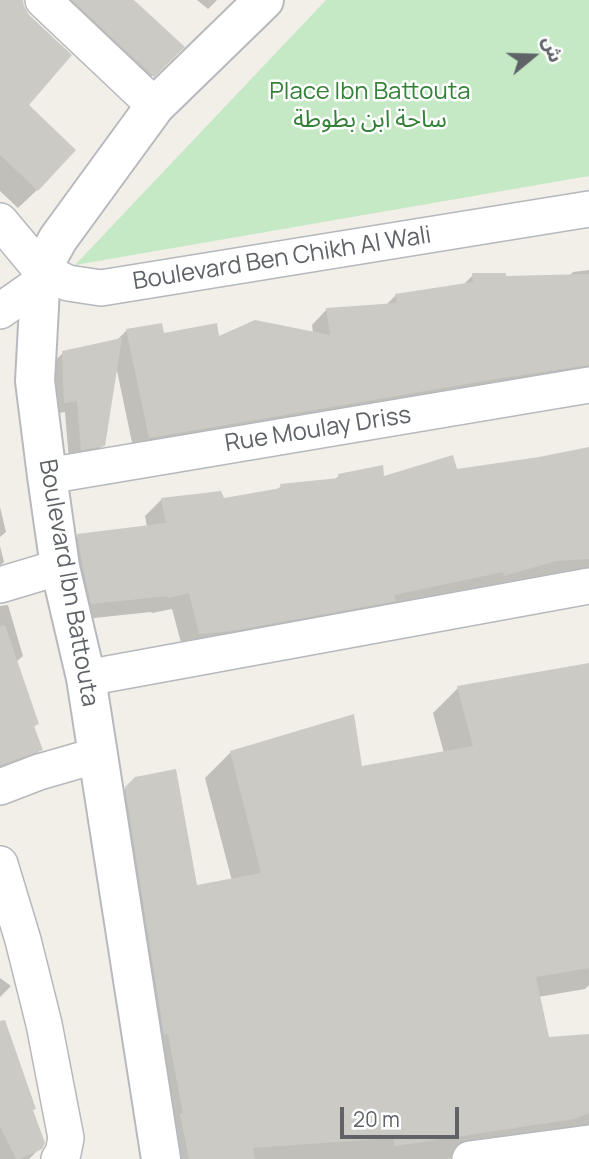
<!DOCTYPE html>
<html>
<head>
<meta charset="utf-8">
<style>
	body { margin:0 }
	#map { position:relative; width:589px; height:1159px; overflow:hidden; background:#f1efe8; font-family:Manrope,"Noto Sans Arabic",sans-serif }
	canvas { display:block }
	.north { position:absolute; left:498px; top:21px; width:70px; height:70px; -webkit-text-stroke:5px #fff; paint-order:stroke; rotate:71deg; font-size:19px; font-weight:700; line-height:28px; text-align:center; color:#5f6368 }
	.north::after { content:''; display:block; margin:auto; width:24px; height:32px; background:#5f6368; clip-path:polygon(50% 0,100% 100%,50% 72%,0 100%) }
	.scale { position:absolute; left:340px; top:1107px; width:119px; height:32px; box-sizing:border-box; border:4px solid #5f6368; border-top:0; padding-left:9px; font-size:21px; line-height:24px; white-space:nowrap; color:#5f6368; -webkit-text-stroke:5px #fff; paint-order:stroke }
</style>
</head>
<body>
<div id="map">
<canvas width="589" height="1159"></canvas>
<div class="north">ش</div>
<div class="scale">20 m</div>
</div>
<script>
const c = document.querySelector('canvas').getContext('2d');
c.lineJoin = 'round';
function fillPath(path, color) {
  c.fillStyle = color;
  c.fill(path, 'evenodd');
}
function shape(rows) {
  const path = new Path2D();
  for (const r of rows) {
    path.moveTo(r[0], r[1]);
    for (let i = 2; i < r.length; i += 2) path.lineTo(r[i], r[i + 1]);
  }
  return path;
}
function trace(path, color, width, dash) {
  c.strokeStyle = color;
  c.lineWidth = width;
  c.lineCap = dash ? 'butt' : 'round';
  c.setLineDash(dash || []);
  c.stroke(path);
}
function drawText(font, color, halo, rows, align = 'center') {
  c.font = font + ' Manrope,"Noto Sans Arabic",sans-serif';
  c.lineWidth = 5;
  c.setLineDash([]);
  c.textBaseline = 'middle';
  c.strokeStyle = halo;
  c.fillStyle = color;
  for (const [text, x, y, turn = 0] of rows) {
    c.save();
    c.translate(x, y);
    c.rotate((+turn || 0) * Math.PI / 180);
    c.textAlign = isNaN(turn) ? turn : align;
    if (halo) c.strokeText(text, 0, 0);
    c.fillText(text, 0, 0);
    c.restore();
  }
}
fillPath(shape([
	[326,0,589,0,589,176,75,265]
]), '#c5e8c5');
fillPath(shape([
	[0,0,22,0,27,106,37,190,18,208,0,191],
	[31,0,132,0,182,47,134,94],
	[197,0,217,0,208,9],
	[589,270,589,386,134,452,116,366,103,445,91,458,69,461,65,412,53,414,50,365,63,353,116,341,127,330,163,335,218,339,313,333,312,325,326,310,385,306,396,295,463,285,473,275,505,278,569,276,573,272],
	[589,451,589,574,537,577,487,591,183,650,172,609,152,613,151,612,75,620,61,553,78,536,147,527,145,516,162,499,223,500,276,491,281,486,334,480,339,476,383,478,455,471],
	[0,507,6,532,0,537],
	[0,546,4,562,0,566],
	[8,605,23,656,16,662,37,724,33,728,41,749,26,765,0,774,0,606],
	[589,664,589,985,585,989,538,997,547,1039,589,1036,589,1127,548,1144,447,1159,160,1159,110,804,136,778,195,887,232,881,205,778,230,753,360,768,444,753,433,713,458,688],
	[0,978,11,986,0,997],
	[0,1068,32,1111,40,1148,29,1159,0,1159]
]), '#0003');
fillPath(shape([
	[0,0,23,0,24,6,29,15,72,55,29,105,76,150,38,191,0,155],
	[72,0,134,0,185,47,154,77],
	[472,273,506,273,506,276,589,274,589,365,496,379,149,438,126,329,162,323,164,333,217,323,219,336,255,320,330,335,326,308,397,303,395,294,473,282],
	[122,338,105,446,81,450,77,401,64,403,62,351],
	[589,447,589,559,556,561,504,576,503,572,394,595,396,601,231,631,199,634,189,593,168,598,168,596,91,604,82,563,77,534,166,523,161,498,221,491,224,498,281,488,280,484,339,478,338,474,383,465,384,476,453,455,457,469,539,457],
	[5,625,39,724,34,726,43,750,0,765,0,626],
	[589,663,589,968,536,977,549,1037,589,1034,589,1113,574,1119,395,1146,393,1138,253,1148,255,1159,189,1159,180,1114,183,1113,168,1034,164,1035,125,787,135,777,176,769,197,885,261,873,230,751,354,714,362,766,473,746,457,686],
	[5,1020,36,1109,33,1110,45,1143,42,1149,20,1159,16,1159,0,1126,0,1021]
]), '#cccac5');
const street = shape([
	[43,0,155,106],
	[0,221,41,270,68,283,101,288,589,209],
	[0,311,40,283],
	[47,476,589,385],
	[0,585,60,567],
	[86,678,589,586],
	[0,787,39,772,98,755],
	[0,864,23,940,44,1024,66,1138,63,1153,59,1159],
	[470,1159,589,1143]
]);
const secondary = shape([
	[161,1159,86,678,60,567,47,476,35,381,41,270,58,239,155,106,264,0]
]);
trace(street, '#b5b8bc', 38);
trace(secondary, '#b6babf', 42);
trace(street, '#fff', 35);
trace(secondary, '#fff', 38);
drawText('24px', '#348238', '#fff', [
	["Place Ibn Battouta",370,92],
	["ساحة ابن بطوطة",370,120]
]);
drawText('24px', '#5f6368', '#fff', [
	["Boulevard Ben Chikh Al Wali",282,259,-9],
	["Rue Moulay Driss",318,430,-9],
	["Boulevard Ibn Battouta",68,583,80]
]);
</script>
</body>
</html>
